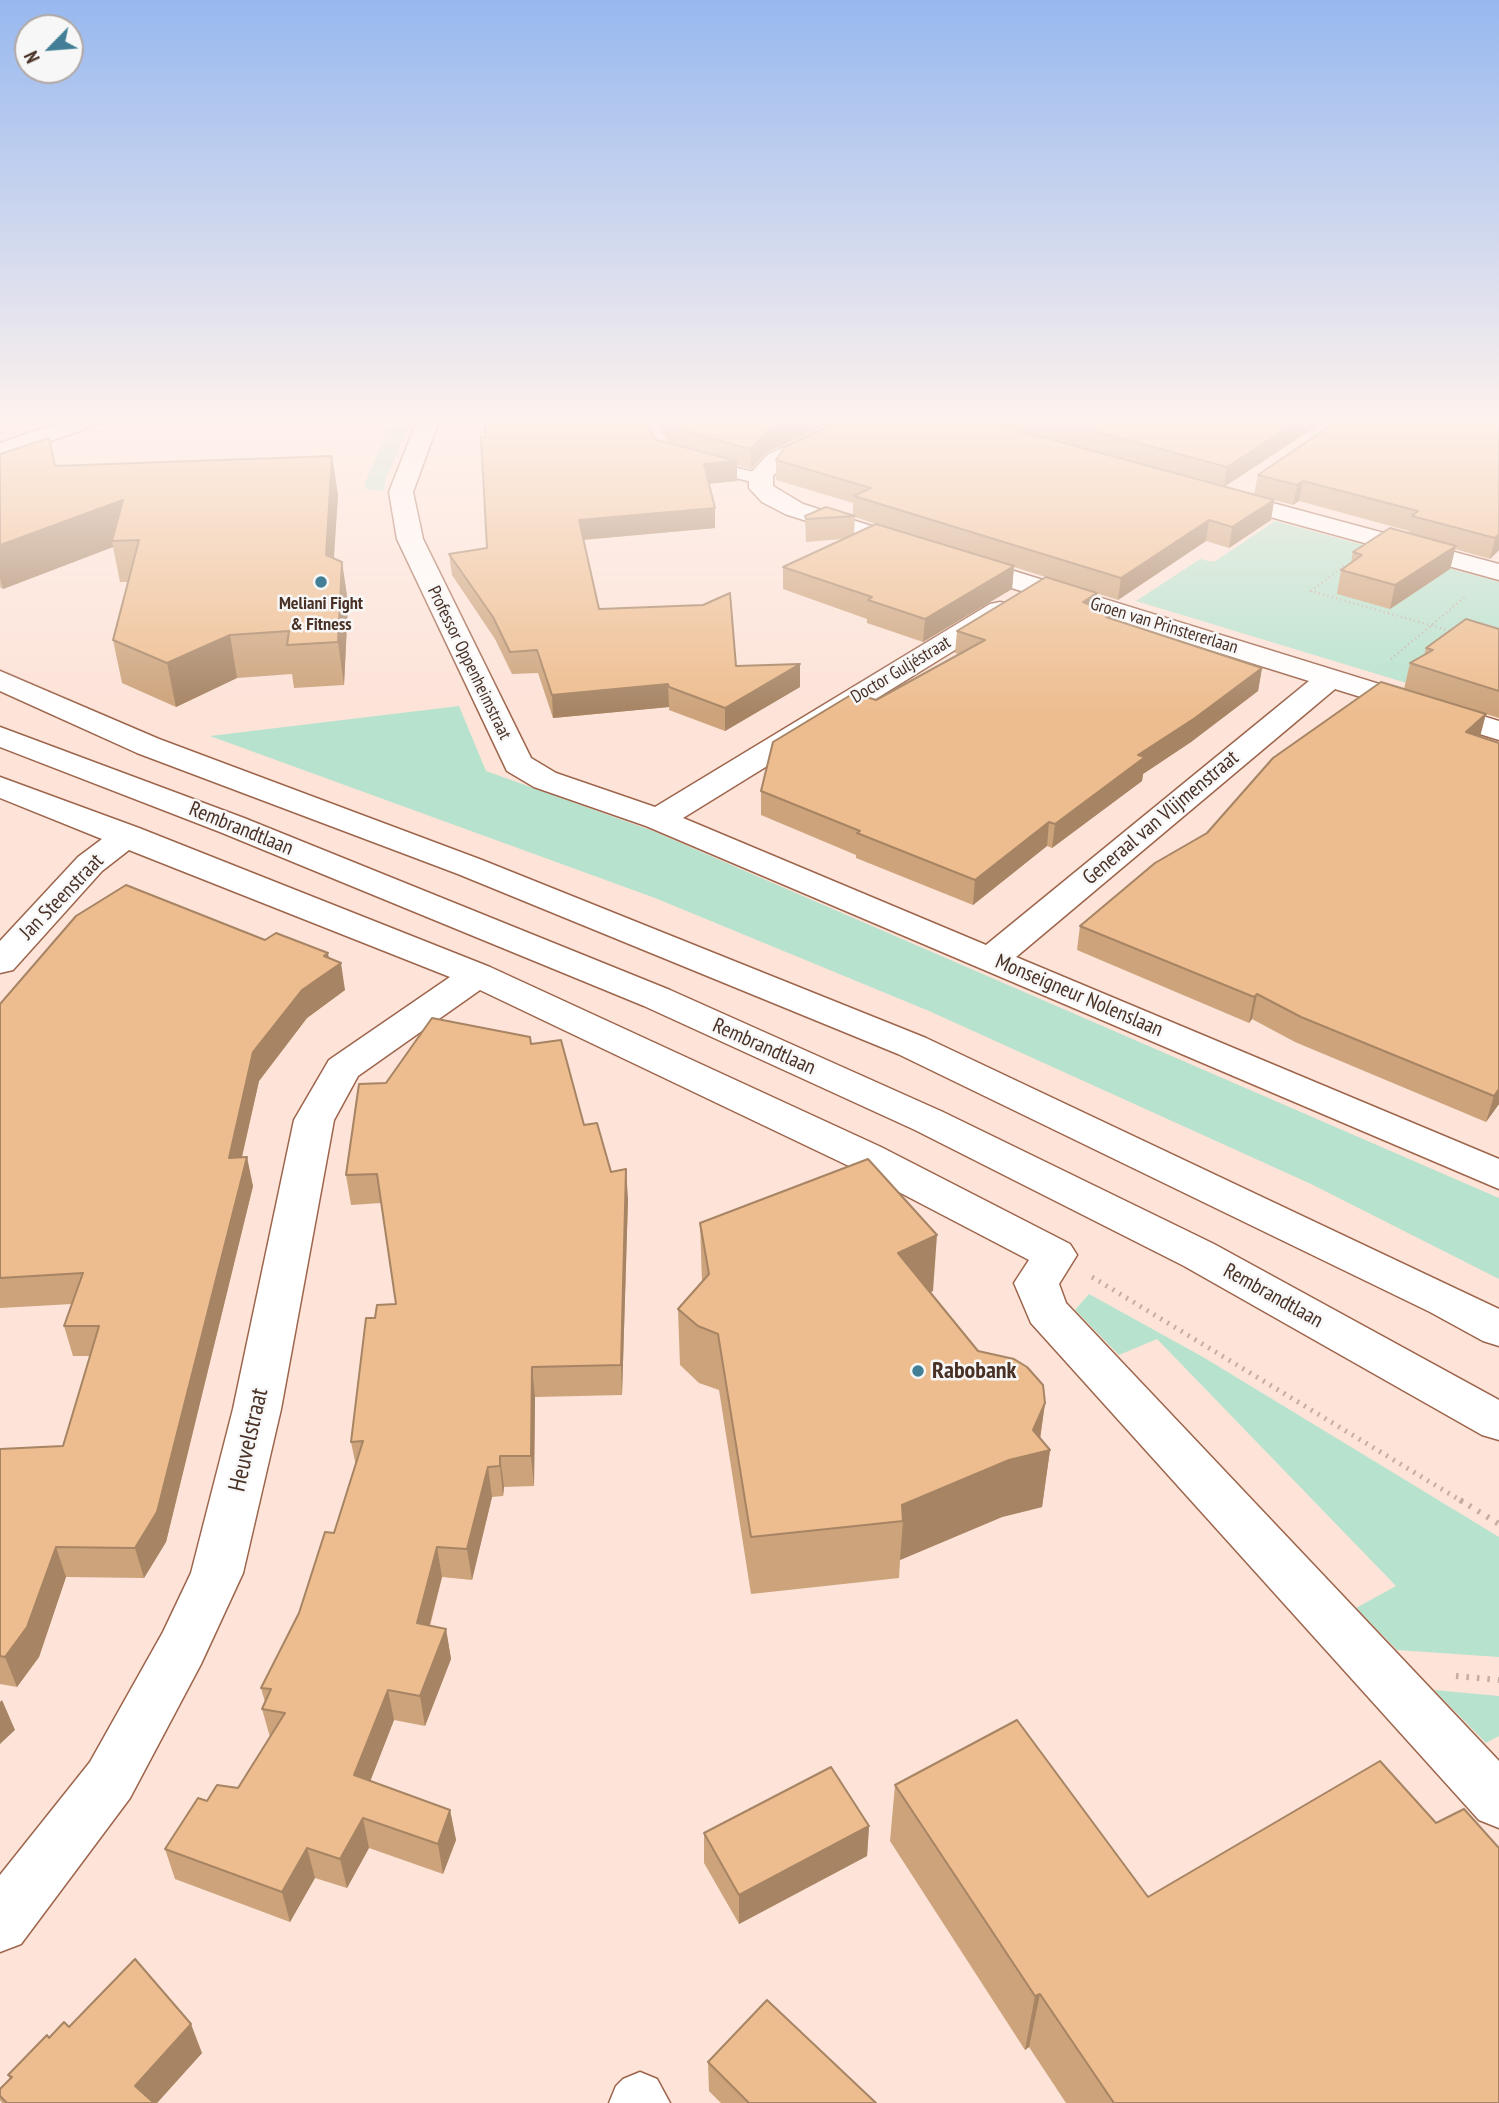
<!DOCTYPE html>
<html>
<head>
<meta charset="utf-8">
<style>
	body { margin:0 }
	#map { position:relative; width:1499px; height:2103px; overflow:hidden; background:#fde3d8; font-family:"PT Sans Narrow",sans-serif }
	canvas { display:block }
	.north { position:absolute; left:14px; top:14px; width:70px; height:70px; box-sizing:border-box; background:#f7f7f7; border:2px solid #b1a8a3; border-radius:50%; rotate:245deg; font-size:19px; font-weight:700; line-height:28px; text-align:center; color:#493126 }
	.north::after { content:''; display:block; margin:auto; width:24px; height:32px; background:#427f96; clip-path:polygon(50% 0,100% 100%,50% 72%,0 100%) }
</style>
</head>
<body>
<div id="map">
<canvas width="1499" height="2103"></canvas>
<div class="north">N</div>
</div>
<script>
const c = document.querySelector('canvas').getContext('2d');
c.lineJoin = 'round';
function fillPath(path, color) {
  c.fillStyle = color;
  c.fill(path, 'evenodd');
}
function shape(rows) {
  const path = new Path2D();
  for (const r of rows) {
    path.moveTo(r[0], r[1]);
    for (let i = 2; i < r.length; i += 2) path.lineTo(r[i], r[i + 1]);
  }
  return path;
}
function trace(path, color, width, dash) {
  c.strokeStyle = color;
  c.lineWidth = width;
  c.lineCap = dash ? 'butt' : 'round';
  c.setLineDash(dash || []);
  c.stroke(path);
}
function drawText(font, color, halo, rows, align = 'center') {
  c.font = font + ' "PT Sans Narrow",sans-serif';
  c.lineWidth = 5;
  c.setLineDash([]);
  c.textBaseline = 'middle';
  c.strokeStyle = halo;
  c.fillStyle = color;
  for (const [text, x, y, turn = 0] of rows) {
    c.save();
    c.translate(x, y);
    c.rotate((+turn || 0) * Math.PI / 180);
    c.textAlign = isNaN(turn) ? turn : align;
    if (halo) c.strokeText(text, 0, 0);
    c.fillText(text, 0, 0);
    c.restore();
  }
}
fillPath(shape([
	[394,418,412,418,386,478,384,491,366,489,364,485],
	[1275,521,1499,582,1499,711,1136,601,1200,559,1214,562],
	[459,706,486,771,653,831,1499,1198,1499,1279,1311,1184,929,1011,655,898,210,736],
	[1089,1294,1203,1357,1499,1537,1499,1657,1397,1650,1356,1608,1396,1586,1157,1339,1119,1355,1075,1310],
	[1434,1690,1499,1696,1499,1736,1486,1743]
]), '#b7e3ce');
const lane = shape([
	[701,459,766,475,769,479,760,484,695,468,692,464,695,460,701,459],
	[640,2072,657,2079,670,2103,609,2103,616,2086,623,2079,640,2072]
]);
const street = shape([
	[418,418,440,418,413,492,423,539,531,758,556,773,655,807,990,604,1000,602,1010,604,1014,610,1010,616,683,818,986,945,1309,681,954,570,950,564,954,558,963,556,972,558,1499,721,1499,740,1335,689,1016,957,1499,1159,1499,1189,646,826,534,787,507,771,397,539,389,492,418,418],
	[847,418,877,418,874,423,783,465,773,476,773,486,803,504,918,541,922,546,918,551,909,554,900,551,785,514,762,502,749,488,749,475,767,455,847,418],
	[1221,489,1499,564,1499,580,1212,501,1209,496,1212,491,1221,489],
	[0,777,139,828,490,967,881,1147,1070,1244,1077,1255,1059,1284,1066,1303,1499,1761,1499,1828,1479,1820,1031,1323,1014,1283,1029,1260,851,1167,480,990,358,1076,334,1120,281,1409,243,1573,201,1664,130,1798,21,1944,0,1952,0,1875,90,1762,163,1632,191,1573,233,1409,294,1120,329,1060,450,977,129,850,102,871,13,970,0,973,0,941,78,857,102,839,0,798,0,777]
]);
const secondary = shape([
	[72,418,106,418,103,423,0,458,0,443,72,418],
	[0,671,159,739,482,860,926,1038,1499,1309,1499,1346,1483,1341,1430,1312,898,1054,458,874,137,753,0,691,0,671],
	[0,727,244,818,670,990,943,1112,1214,1244,1499,1400,1499,1440,1482,1435,1184,1266,915,1130,644,1006,220,832,0,747,0,727]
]);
trace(lane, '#9d654c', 3);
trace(street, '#9d654c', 3);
trace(secondary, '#9d654c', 3);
trace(shape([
	[1344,566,1311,591,1454,632],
	[1391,659,1465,597]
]), '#c6ada2', 2.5, [1, 3.5]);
trace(shape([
	[1092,1277,1463,1502]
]), '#c6ada2', 5, [2, 6]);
trace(shape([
	[1460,1500,1499,1524],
	[1456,1676,1499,1680]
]), '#c6ada2', 6, [2.5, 8]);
fillPath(lane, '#fff');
fillPath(street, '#fff');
fillPath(secondary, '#fff');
fillPath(shape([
	[653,418,840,418,766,453,751,469,737,465,737,481,709,484,715,528,584,540,599,609,736,666,800,664,800,687,725,731,669,710,669,707,553,718,538,673,512,674,495,639,452,575,449,554,487,548,656,440,668,443],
	[974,418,1329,418,1225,486,1254,494,1258,475,1499,418,1499,550,1490,559,1455,549,1450,569,1390,609,1337,594,1341,570,1351,563,1353,552,1408,533,1409,531,1299,501,1293,505,1274,500,1271,520,1229,548,1206,541,1118,600,1014,567,1012,589,923,642,867,623,867,619,783,589,783,567,843,539,806,542,805,516,853,515,853,503,776,480,776,460],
	[855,517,876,524,854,534],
	[0,454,56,466,332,456,338,495,334,559,342,562,348,603,344,685,294,688,292,674,237,678,176,707,122,683,113,640,128,582,120,582,113,547,3,589,0,587],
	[1095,607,1112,614,1111,619,1262,668,1258,691,1191,742,1143,774,1142,781,1052,848,1047,846,973,905,856,858,856,855,761,815,761,791,959,654,955,653,957,631],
	[1499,629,1499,718,1404,689,1410,663,1424,656,1426,648],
	[1480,737,1499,1104,1486,1122,1295,1042,1252,1019,1249,1023,1077,950,1080,926],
	[265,940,329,958,345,990,307,1018,259,1081,242,1157,253,1186,166,1542,144,1578,66,1577,39,1657,17,1687,0,1684,0,1449,63,1446,90,1356,73,1356,64,1326,72,1304,0,1308,0,1004],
	[531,1044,584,1125,628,1199,622,1395,535,1397,534,1486,504,1487,503,1496,492,1497,472,1580,442,1577,430,1626,446,1629,451,1659,425,1726,394,1720,370,1781,450,1810,456,1840,443,1874,369,1848,347,1888,315,1878,290,1922,175,1879,165,1849,207,1801,238,1788,270,1737,262,1709,265,1702,261,1688,299,1613,334,1533,356,1466,351,1442,375,1318,396,1304,381,1203,351,1205,346,1175,386,1083],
	[700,1223,933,1291,930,1292,978,1351,1045,1403,1040,1439,1050,1450,1042,1507,1002,1517,900,1560,899,1578,751,1594,719,1390,699,1383,680,1365,678,1309,702,1282],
	[895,1785,1148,1897,1436,1823,1499,2103,1066,2103,1029,2047,1025,2050,890,1841],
	[869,1826,867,1856,739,1924,704,1863,704,1833],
	[69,2027,202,2053,157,2103,2,2103,0,2100,0,2089,10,2079,8,2075,49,2038],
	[708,2062,876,2103,721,2103,709,2091]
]), '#cca37b');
fillPath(shape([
	[798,418,840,418,766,453,751,469,751,449,766,433],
	[1303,418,1329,418,1224,487,1227,467],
	[332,456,338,495,331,596,326,555],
	[737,461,737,481,705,484,704,464],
	[1303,481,1299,501,1293,505,1297,485],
	[123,500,112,541,113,547,3,589,0,578,0,545],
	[1274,500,1271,520,1229,548,1232,527],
	[715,508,715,528,580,540,579,520],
	[1209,520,1206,541,1118,600,1121,578],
	[1499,534,1499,550,1490,559,1495,538],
	[1456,546,1450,569,1390,609,1395,585],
	[342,562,348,603,344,685,338,642],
	[1014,566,1012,589,923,642,925,619],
	[1097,593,1095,615,1083,602],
	[230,635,237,678,176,707,167,663],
	[800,664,800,687,725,731,725,708],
	[1262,668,1258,691,1191,742,1143,774,1142,781,1052,848,1055,824,1138,755],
	[668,684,669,707,553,718,552,695],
	[1486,714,1480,737,1466,732],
	[1049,822,1047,846,973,905,975,880],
	[328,953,331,970,341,963,345,990,307,1018,259,1081,235,1187,229,1158,253,1052,324,956],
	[1257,994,1252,1019,1249,1023,1254,997],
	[1499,1089,1499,1104,1486,1122,1494,1096],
	[247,1157,253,1186,166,1542,144,1578,135,1548],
	[626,1169,628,1199,622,1395,621,1365],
	[937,1235,933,1291,894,1309,898,1253],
	[532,1367,535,1397,534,1486,531,1456],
	[1045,1403,1038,1453,1050,1450,1042,1507,1002,1517,900,1560,903,1521,902,1505,1033,1430],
	[500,1456,504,1487,503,1496,500,1466],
	[488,1467,492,1497,472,1580,467,1549],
	[56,1547,66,1577,39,1657,17,1687,5,1657],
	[437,1547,442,1577,422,1654,417,1623],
	[446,1629,451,1659,425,1726,420,1696],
	[388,1690,394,1720,361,1805,354,1775],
	[2,1700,15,1730,0,1744,0,1702],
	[450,1810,456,1840,443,1874,438,1844],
	[363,1818,369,1848,347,1888,340,1859],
	[869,1826,867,1856,739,1924,739,1895],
	[307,1848,315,1878,290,1922,282,1892],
	[1040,1994,1029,2047,1025,2050,1035,1996],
	[191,2024,202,2053,157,2103,142,2103,135,2086]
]), '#a68464');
const building = shape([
	[485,418,642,418,656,440,737,461,704,464,715,508,579,520,599,609,703,605,730,593,736,666,800,664,725,708,669,687,668,684,552,695,537,650,510,652,493,617,449,554,487,548,481,437,485,437,485,418],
	[664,418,798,418,766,433,751,449,670,428,664,418],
	[849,418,972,418,1274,500,1232,527,1209,520,1121,578,854,496,871,488,776,460,785,447,849,418],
	[1046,418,1303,418,1227,467,1046,418],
	[1341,418,1499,418,1499,534,1495,538,1412,516,1418,511,1303,481,1297,485,1258,475,1341,418],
	[49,438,55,466,332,456,326,555,342,562,338,642,287,645,289,631,230,635,167,663,113,640,139,540,112,541,123,500,0,545,0,454,49,438],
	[826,507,855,516,806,519,805,516,826,507],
	[876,524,1014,566,925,619,868,600,872,597,783,567,876,524],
	[1390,528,1456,546,1395,585,1341,570,1362,555,1353,552,1390,528],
	[1046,577,1097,593,1083,602,1112,614,1106,617,1262,668,1195,718,1138,755,1145,757,1055,824,1049,822,975,880,857,833,860,831,761,791,773,742,854,693,876,700,985,640,957,631,1046,577],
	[1466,619,1499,629,1499,691,1410,663,1433,650,1426,648,1466,619],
	[1381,682,1486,714,1466,732,1499,743,1499,1089,1494,1096,1301,1017,1257,994,1254,997,1080,926,1155,863,1207,833,1273,758,1381,682],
	[126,885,265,940,276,933,328,953,324,956,341,963,302,990,253,1052,229,1158,247,1157,157,1512,135,1548,56,1547,27,1627,5,1657,0,1656,0,1449,63,1446,99,1326,64,1326,83,1273,0,1278,0,1004,76,916,126,885],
	[432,1018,530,1037,531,1044,561,1040,584,1125,597,1123,611,1172,626,1169,621,1365,532,1367,531,1456,500,1456,500,1466,488,1467,467,1549,437,1547,417,1623,446,1629,420,1696,388,1690,354,1775,450,1810,438,1844,363,1818,340,1859,307,1848,282,1892,165,1849,198,1798,207,1801,217,1785,238,1788,285,1713,262,1709,271,1689,261,1688,299,1613,325,1532,334,1533,363,1441,351,1442,366,1318,375,1318,377,1305,396,1304,377,1174,346,1175,359,1084,386,1083,432,1018],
	[868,1159,937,1235,898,1253,978,1351,1014,1359,1027,1367,1043,1385,1045,1403,1033,1430,1050,1450,1009,1460,902,1505,903,1521,751,1537,718,1334,698,1326,678,1309,709,1274,700,1223,868,1159],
	[1017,1720,1148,1897,1380,1761,1436,1823,1464,1809,1499,1848,1499,2103,1114,2103,1040,1994,1035,1996,895,1785,1017,1720],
	[831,1767,869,1826,739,1895,704,1833,831,1767],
	[135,1959,191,2024,135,2086,154,2103,7,2103,0,2096,0,2089,12,2077,8,2075,47,2035,49,2038,64,2022,69,2027,135,1959],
	[767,2000,876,2103,749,2103,708,2062,767,2000]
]);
fillPath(building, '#edbd8f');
trace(building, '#a68464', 2);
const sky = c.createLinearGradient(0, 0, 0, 713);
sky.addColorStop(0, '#97b8ef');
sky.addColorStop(0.59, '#fef2ed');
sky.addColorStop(1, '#fef2ed00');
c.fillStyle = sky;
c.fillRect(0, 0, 1499, 713);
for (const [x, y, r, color] of [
	[321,582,7,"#427f96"],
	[918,1371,7,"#427f96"]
]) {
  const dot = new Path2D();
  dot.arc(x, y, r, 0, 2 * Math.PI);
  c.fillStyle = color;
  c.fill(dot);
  trace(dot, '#f7f7f7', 2.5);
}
drawText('bold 18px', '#493126', '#f7f7f7', [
	["Meliani Fight",321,604],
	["& Fitness",321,625]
]);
drawText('18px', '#493126', '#f7f7f7', [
	["Groen van Prinstererlaan",1164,626,17],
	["Professor Oppenheimstraat",469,663,64],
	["Doctor Guljéstraat",901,670,-31]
]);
drawText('21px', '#493126', '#f7f7f7', [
	["Generaal van Vlijmenstraat",1161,818,-40],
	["Rembrandtlaan",241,829,22],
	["Jan Steenstraat",62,897,-46],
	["Monseigneur Nolenslaan",1079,996,23],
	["Rembrandtlaan",764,1047,24],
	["Rembrandtlaan",1273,1296,29]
]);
drawText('bold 24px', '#493126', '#f7f7f7', [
	["Rabobank",932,1371]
], 'left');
drawText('24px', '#493126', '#f7f7f7', [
	["Heuvelstraat",249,1440,-77]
]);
</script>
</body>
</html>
